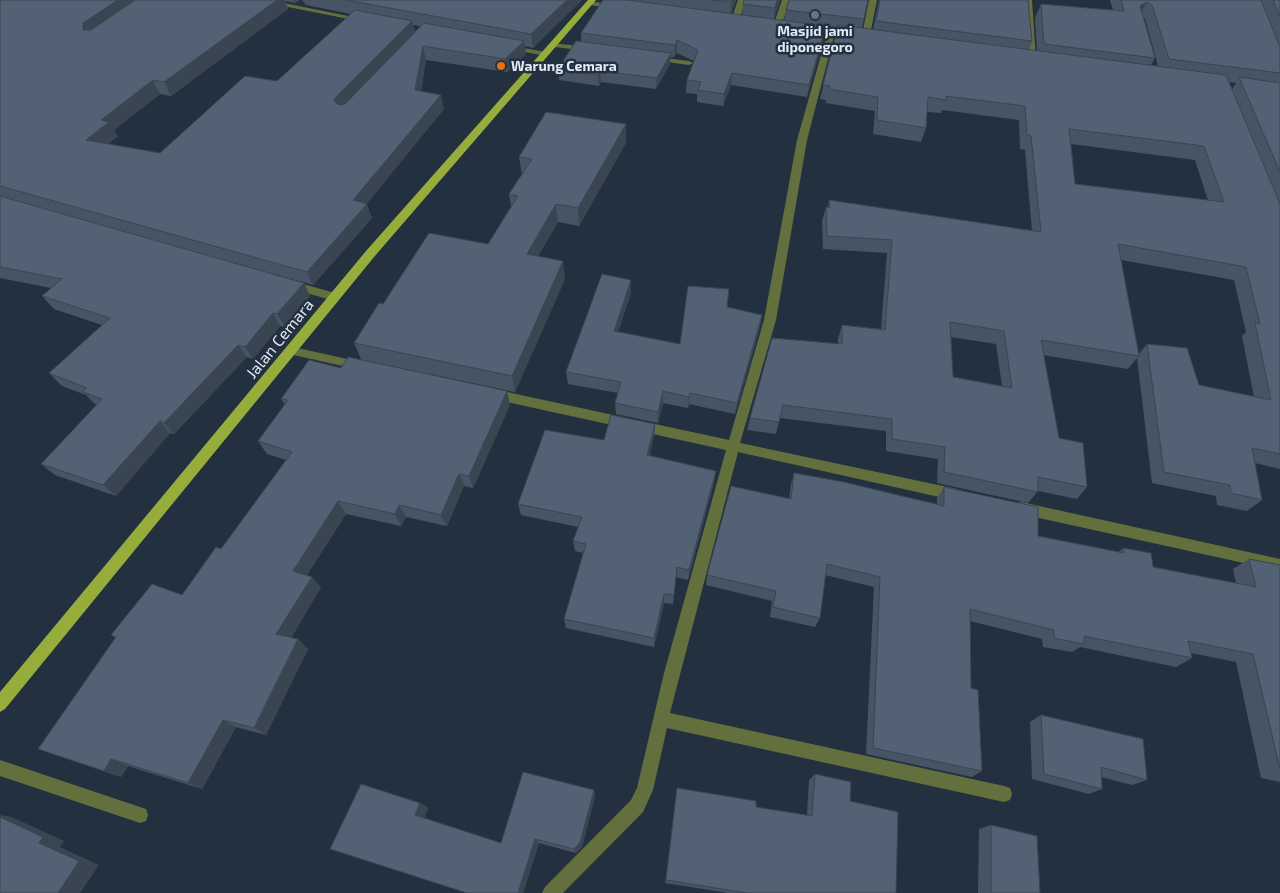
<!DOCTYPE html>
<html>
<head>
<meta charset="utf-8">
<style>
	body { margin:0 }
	canvas { display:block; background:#223040 }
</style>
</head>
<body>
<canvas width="1280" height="893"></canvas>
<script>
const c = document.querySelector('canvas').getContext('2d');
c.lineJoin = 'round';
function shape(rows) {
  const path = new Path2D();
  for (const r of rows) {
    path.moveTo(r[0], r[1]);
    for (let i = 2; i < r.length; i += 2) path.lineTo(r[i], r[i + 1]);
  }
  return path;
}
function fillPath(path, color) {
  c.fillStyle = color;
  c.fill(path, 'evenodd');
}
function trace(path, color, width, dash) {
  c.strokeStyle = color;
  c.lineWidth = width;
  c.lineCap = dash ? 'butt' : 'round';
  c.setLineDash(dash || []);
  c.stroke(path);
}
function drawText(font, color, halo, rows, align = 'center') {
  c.font = font + ' "Exo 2",sans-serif';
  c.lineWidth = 5;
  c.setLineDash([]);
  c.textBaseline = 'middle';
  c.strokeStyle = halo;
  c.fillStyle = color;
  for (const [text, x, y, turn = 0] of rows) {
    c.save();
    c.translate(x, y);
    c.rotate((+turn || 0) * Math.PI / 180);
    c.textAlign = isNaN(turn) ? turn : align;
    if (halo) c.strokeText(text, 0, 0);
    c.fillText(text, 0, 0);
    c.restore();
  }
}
fillPath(shape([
	[253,0,269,0,368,20,364,22,253,0],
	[738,0,746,0,738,23,734,25,730,23,738,0],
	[782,0,790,0,780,29,776,31,772,29,782,0],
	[869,0,877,0,869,40,865,42,861,40,869,0],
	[1024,0,1032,0,1036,60,1032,62,1028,60,1024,0],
	[587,1,617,5,621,7,617,9,590,5,587,5,587,1],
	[827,34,834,36,807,140,776,320,740,443,957,489,962,491,964,495,962,499,957,501,738,452,670,713,1004,786,1010,788,1012,794,1010,800,1004,802,667,728,653,790,643,812,563,893,542,893,545,887,631,800,637,788,664,673,726,450,493,399,487,394,493,389,729,440,764,320,797,140,827,34],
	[551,43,589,47,593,49,589,51,554,47,551,47,551,43],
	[506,45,546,52,550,54,546,56,509,49,506,49,506,45],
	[650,56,689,61,693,63,689,65,653,60,650,60,650,56],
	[292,281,339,294,340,297,335,301,288,288,287,285,292,281],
	[293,347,361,362,367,366,361,370,289,354,287,351,289,348,293,347],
	[1021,502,1280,559,1280,571,1021,514,1016,512,1014,508,1016,504,1021,502],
	[0,760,140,807,146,809,148,815,146,821,140,823,0,776,0,760]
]), '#636f3c');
fillPath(shape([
	[588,0,596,0,374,257,5,709,0,712,0,692,366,251,588,0]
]), '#96ad3b');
fillPath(shape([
	[0,0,300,0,295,3,285,1,288,9,171,96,160,94,114,130,118,136,108,144,160,153,277,81,351,14,306,5,302,0,582,0,533,48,525,46,526,54,507,72,426,60,421,91,444,109,366,204,372,218,313,285,220,259,304,283,310,296,285,327,280,326,253,359,247,357,174,434,170,433,116,496,55,475,41,464,97,405,95,404,86,395,62,386,49,373,102,325,54,309,42,296,51,288,0,278],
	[413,25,420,26,415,32],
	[603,0,736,0,731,13,742,15,743,4,780,0,774,19,784,20,786,10,864,19,862,28,873,30,879,0,1028,0,1032,41,1029,50,1037,51,1035,18,1041,4,1113,10,1110,0,1280,0,1280,469,1255,463,1262,500,1247,511,1217,505,1216,496,1152,483,1137,358,1128,369,1043,355,1059,438,1087,487,1077,499,1038,491,1028,503,937,483,938,459,886,451,886,431,780,418,776,434,747,430,750,418,838,344,838,339,842,325,881,329,887,253,823,249,822,221,826,207,828,207,829,200,1032,231,1025,150,1020,149,1019,120,942,110,941,113,927,112,926,128,921,142,873,134,875,111,826,103,826,100,820,99,837,31,825,30,807,97,731,85,723,106,697,102,697,94,686,93,687,80,694,61,677,53,674,57,670,57,670,64,656,89,601,82,599,86,559,80,558,69,581,42,581,33],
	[1144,18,1145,18,1158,66,1151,65,1155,58],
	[1229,82,1236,83,1232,89],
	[1071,144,1195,160,1208,200,1075,184],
	[1121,260,1234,280,1246,332,1242,336,1254,397,1199,385,1147,344,1139,354],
	[951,337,996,344,1002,386,953,377],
	[626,143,579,226,558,222,538,256,565,279,515,392,430,374,510,405,473,488,464,486,447,526,406,517,401,526,346,514,307,575,321,587,291,638,308,649,266,735,236,727,202,789,128,766,121,777,38,749,115,638,111,635,182,595,221,549,286,460,267,454,258,441,285,405,281,399,341,368,361,359,354,343,383,304,488,244,511,206,509,194,522,175,519,157],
	[631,280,631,293,618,332,680,344,727,307,760,327,735,414,689,404,688,408,663,403,658,423,616,414,615,403,618,393,568,384,566,372],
	[654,436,649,456,714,483,688,580,676,577,673,604,664,603,654,647,566,628,564,619,583,553,575,551,573,541,578,527,521,515,518,504,604,440],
	[794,473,937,504,937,498,944,487,1038,536,1119,552,1123,548,1153,567,1236,583,1233,569,1249,559,1280,565,1280,782,1261,778,1236,662,1191,653,1192,658,1176,667,1080,647,1072,652,1043,647,1042,639,970,621,971,688,982,771,972,777,866,754,874,587,825,575,820,618,815,627,770,617,772,601,706,585,707,575,789,499,791,484],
	[1041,715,1147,780,1132,785,1101,777,1102,789,1089,794,1032,779,1030,722],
	[815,774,850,801,896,893,729,893,665,883,677,788,756,807,807,815,809,780],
	[594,790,595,796,582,847,576,853,539,843,523,893,467,893,330,849,420,803,428,808,424,818,501,843],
	[991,825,1040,893,978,893,979,829]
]), '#475464');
fillPath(shape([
	[118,0,145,0,91,43,83,30,83,23],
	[277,0,284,0,288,9,171,96,164,82],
	[294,0,300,0,295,3],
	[567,0,582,0,533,48,531,34],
	[732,0,736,0,730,17,731,2],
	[777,0,780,0,773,23,775,8],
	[1147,2,1140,15,1140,6],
	[412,21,415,34,339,114,334,101,336,97],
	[826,26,824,38,807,97,809,85],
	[677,40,677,53,674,57,675,45],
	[524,41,526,54,507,72,505,59],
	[423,46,426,60,418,104,415,90],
	[671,53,670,64,656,89,657,78],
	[600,71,601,82,599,86,598,75],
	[732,73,731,85,723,106,724,94],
	[153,80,160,94,114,130,118,136,95,153,86,140,101,120],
	[441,95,444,109,361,211,367,204,372,218,313,285,307,272,353,200],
	[626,124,626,143,579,226,578,208],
	[556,204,558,222,529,272,527,254],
	[563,261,565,279,515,392,512,376],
	[631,280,631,293,614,343,614,331],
	[304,283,310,296,285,327,277,314],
	[273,313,280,326,253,359,245,347],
	[762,315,760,327,735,414,737,403],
	[238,345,247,357,174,434,164,423],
	[507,391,510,405,473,488,469,476],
	[663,391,663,403,658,423,658,412],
	[690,393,689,404,688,408,689,397],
	[160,421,170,433,116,496,103,485],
	[655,424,654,436,647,467,647,455],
	[716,471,714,483,688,580,689,570],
	[459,474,464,486,447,526,441,515],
	[338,501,346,514,303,581,293,571],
	[399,505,406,517,401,526,395,514],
	[312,577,321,587,287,644,276,634],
	[664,594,664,603,654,647,654,638],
	[298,639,308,649,266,735,254,728],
	[223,720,236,727,202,789,188,783],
	[111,759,128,766,121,777,104,771],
	[594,790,595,796,582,847,576,853,574,849],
	[420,803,428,808,423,820,415,815],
	[0,815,12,817,64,841,60,847,99,865,80,893,58,893,39,843,0,817],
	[535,839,539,843,523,893,518,893]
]), '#394551');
const building = shape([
	[0,0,118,0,83,23,83,30,91,30,135,0,277,0,164,82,153,80,101,120,109,122,86,140,160,153,245,76,277,81,355,10,412,21,336,97,334,101,339,105,345,104,424,23,524,41,505,59,423,46,415,90,441,95,353,200,367,204,307,272,0,186,0,0],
	[346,0,567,0,531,34,346,0],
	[603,0,628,0,826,26,809,85,732,73,724,94,698,90,701,82,687,80,698,50,677,40,675,45,581,33,603,0],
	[712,0,732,0,731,2,712,0],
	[744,0,777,0,775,8,743,4,744,0],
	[789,0,868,0,864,19,786,10,789,0],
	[880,0,1028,0,1032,41,876,21,880,0],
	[1121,0,1261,0,1280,47,1280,73,1169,59,1152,5,1147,2,1140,6,1155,58,1044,44,1041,4,1124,11,1121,0],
	[1273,0,1280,0,1280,17,1273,0],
	[838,25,1226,75,1280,204,1280,454,1252,448,1262,500,1231,493,1230,485,1164,472,1147,344,1187,348,1199,385,1271,400,1255,323,1260,324,1246,267,1118,244,1139,356,1041,340,1059,438,1083,443,1087,487,1038,477,1038,492,944,472,945,447,892,439,892,419,783,405,779,422,750,418,772,338,842,344,842,325,885,330,892,240,827,236,826,207,830,208,829,200,1041,232,1031,136,1027,135,1025,106,946,96,946,100,928,97,926,128,877,120,878,97,829,89,830,86,823,85,838,25],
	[1069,129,1204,146,1224,202,1075,184,1069,129],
	[950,322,1004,331,1012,388,953,377,950,322],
	[576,41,671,53,657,78,600,71,598,75,558,69,576,41],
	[1239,77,1280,83,1280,172,1239,77],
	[546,112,626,124,578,208,556,204,527,254,563,261,512,376,354,343,379,303,383,304,429,233,488,244,518,196,509,194,532,159,519,157,546,112],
	[0,196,304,283,277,314,273,313,245,347,238,345,164,423,160,421,103,485,41,464,102,399,83,392,87,388,49,373,110,318,42,296,62,279,0,267,0,196],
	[602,274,631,280,614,331,680,344,688,286,729,289,727,307,762,315,737,403,690,393,689,397,663,391,658,412,615,403,621,382,566,372,602,274],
	[348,357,507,391,469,476,459,474,441,515,399,505,395,514,338,501,293,571,312,577,276,634,298,639,254,728,223,720,188,783,111,759,104,771,38,749,116,637,111,635,152,584,182,595,216,547,221,549,292,452,258,441,288,400,281,399,309,360,341,368,348,357],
	[611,415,655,424,647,455,716,471,689,570,677,567,674,595,664,594,654,638,564,619,586,544,573,541,582,517,518,504,545,430,604,440,611,415],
	[794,473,844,482,944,506,944,487,1038,507,1038,536,1124,553,1123,548,1151,553,1153,567,1256,587,1249,559,1280,565,1280,769,1253,654,1188,641,1192,658,1084,636,1084,644,1054,638,1054,630,970,609,971,688,978,690,982,771,873,748,880,577,827,564,820,618,773,607,776,591,707,575,731,486,791,499,794,473],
	[1041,715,1143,739,1147,780,1101,767,1102,789,1044,774,1041,715],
	[523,772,594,790,580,843,574,849,535,839,518,893,467,893,330,849,361,784,420,803,415,815,501,843,523,772],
	[815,774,851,782,850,801,898,812,896,893,747,893,666,880,677,788,756,801,756,807,812,816,815,774],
	[0,817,43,837,39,843,79,861,58,893,0,893,0,817],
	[991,825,1037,836,1040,893,991,893,991,825]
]);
fillPath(building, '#526274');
trace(building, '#394551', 1);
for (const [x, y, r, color] of [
	[815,15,5,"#6b7280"],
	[501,66,5,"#e8710a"]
]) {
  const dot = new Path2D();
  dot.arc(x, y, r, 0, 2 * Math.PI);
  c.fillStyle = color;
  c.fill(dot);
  trace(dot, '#223040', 2);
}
drawText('bold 14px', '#e1eaf5', '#223040', [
	["Masjid jami",815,31],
	["diponegoro",815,47],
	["Warung Cemara",511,66,"left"]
]);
drawText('16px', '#e1eaf5', '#223040', [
	["Jalan Cemara",280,339,-51]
]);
</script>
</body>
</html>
